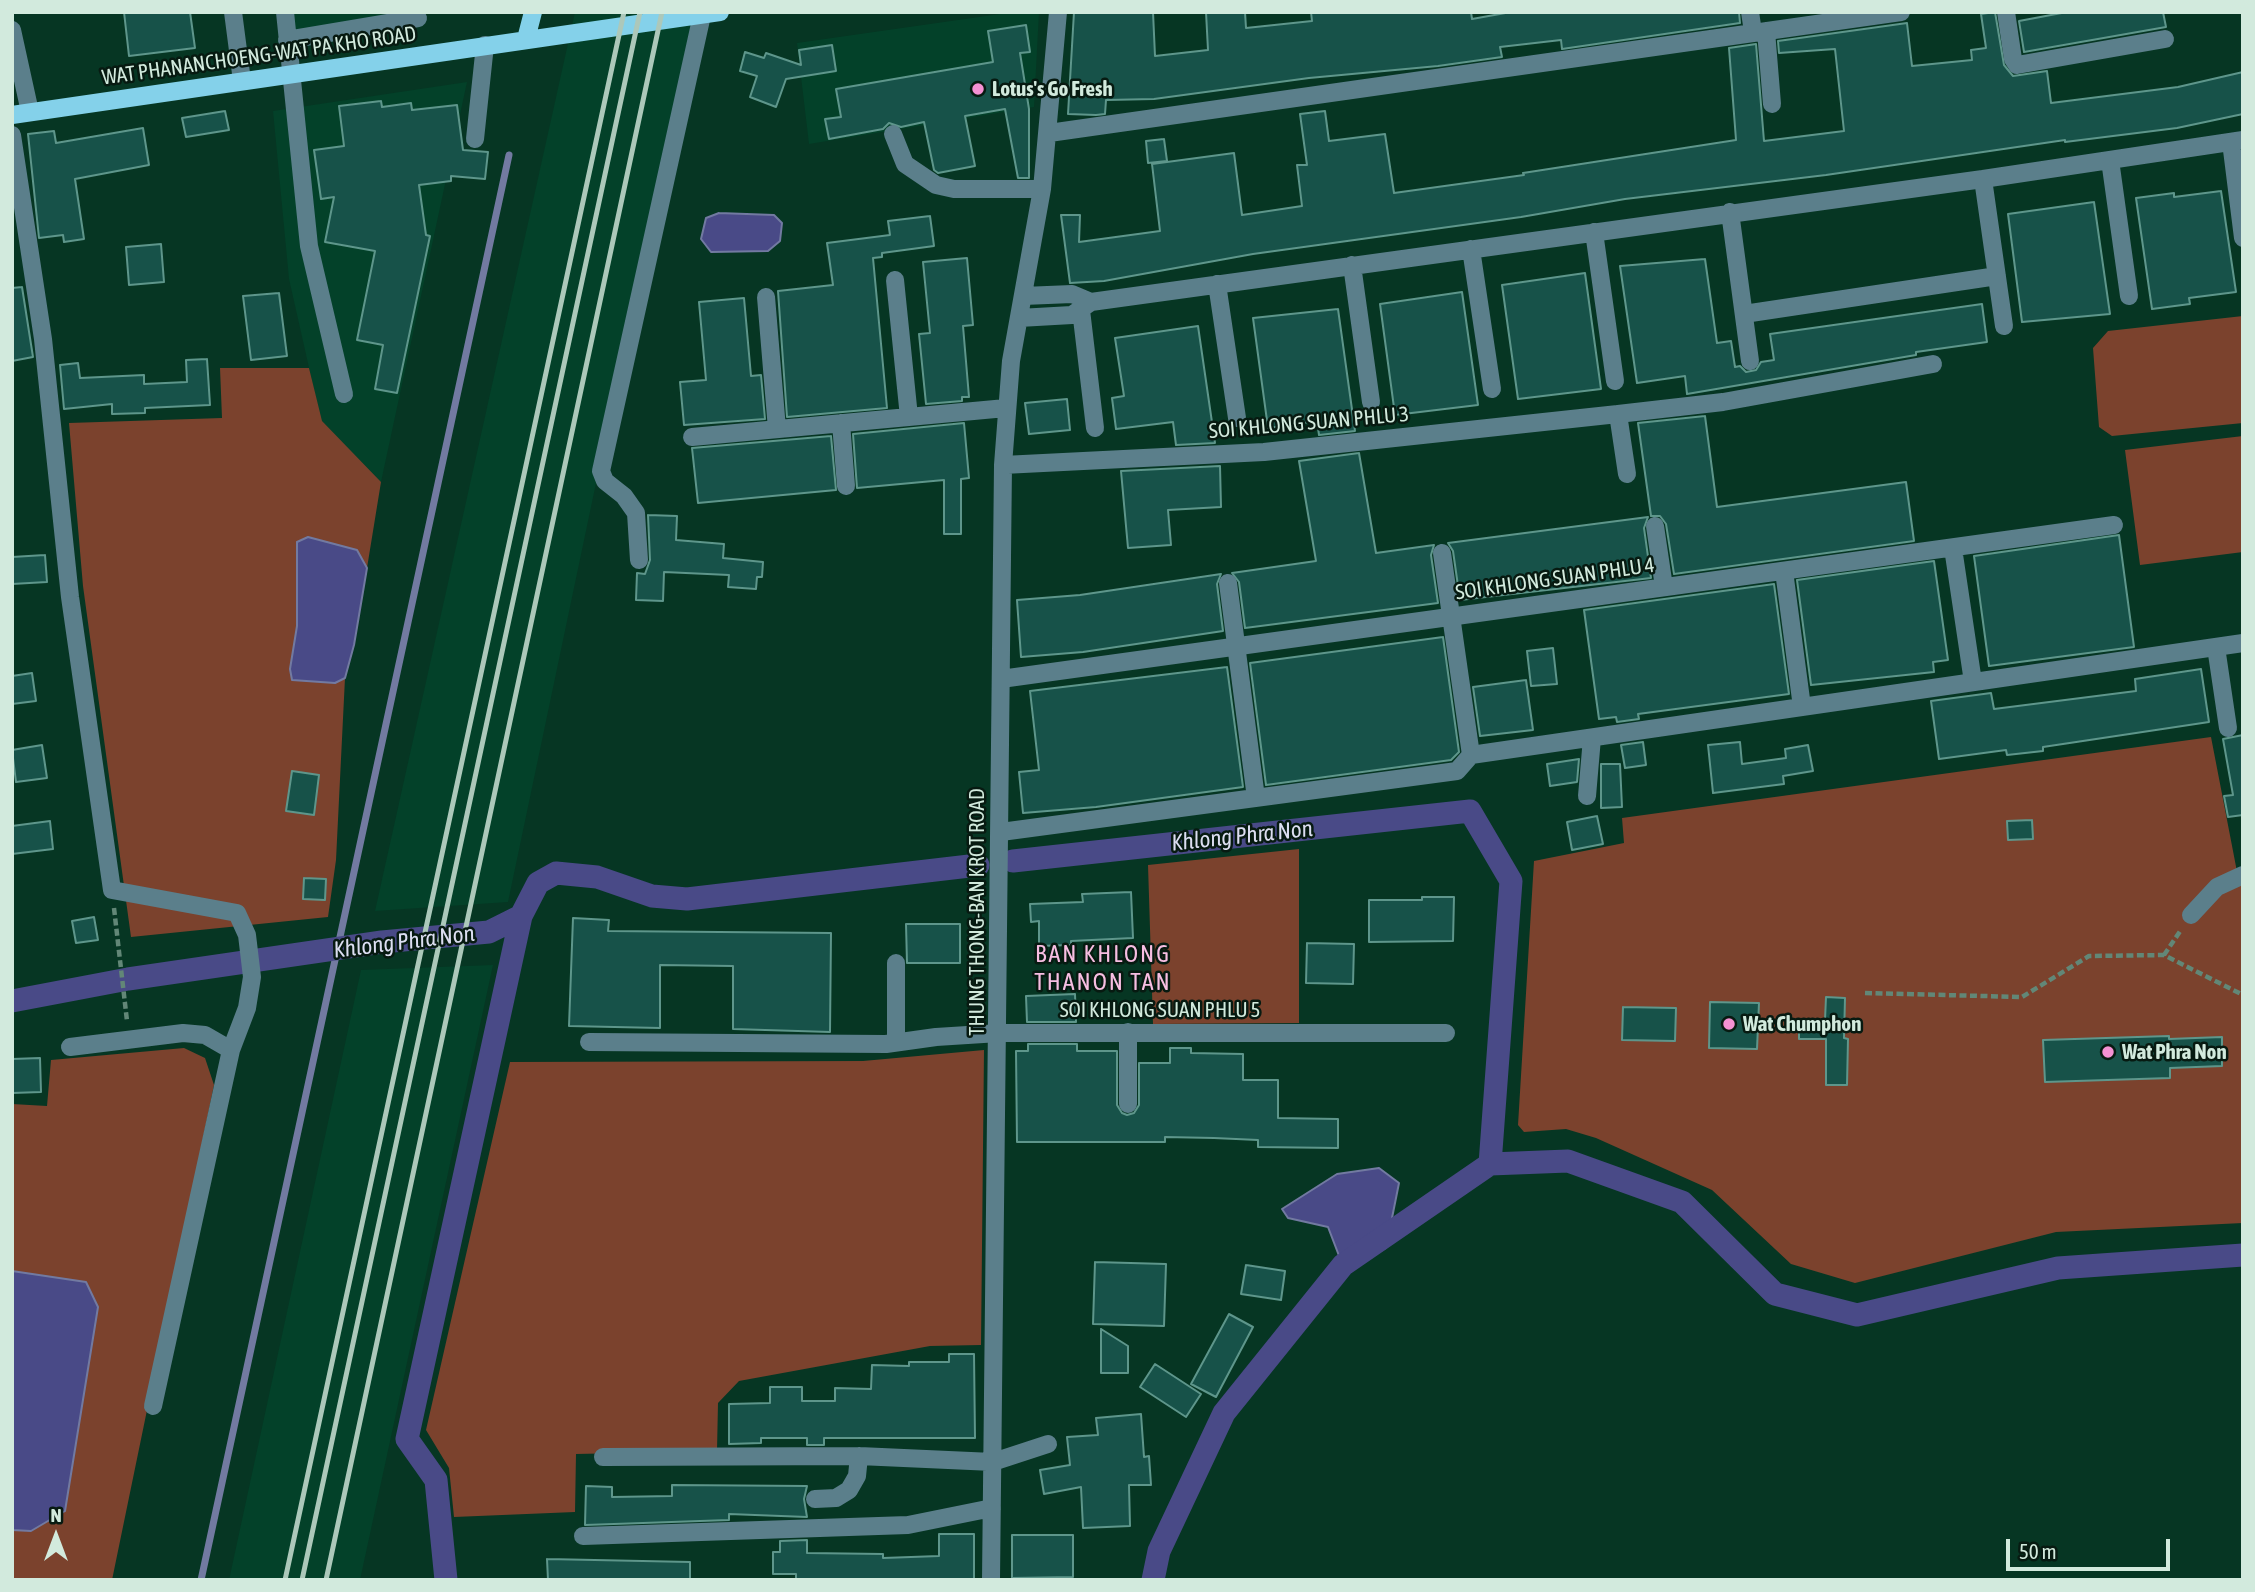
<!DOCTYPE html>
<html>
<head>
<meta charset="utf-8">
<style>
	body { margin:0 }
	#map { position:relative; width:2255px; height:1592px; overflow:hidden; background:#063623; font-family:"Asap Condensed",sans-serif }
	canvas { display:block }
	.frame { position:absolute; inset:0; border:14px solid #d2eadd; pointer-events:none }
	.north { position:absolute; left:21px; top:1501px; width:70px; height:70px; -webkit-text-stroke:5px #071a11; paint-order:stroke; rotate:0deg; font-size:19px; font-weight:700; line-height:28px; text-align:center; color:#d2eadd }
	.north::after { content:''; display:block; margin:auto; width:24px; height:32px; background:#d2eadd; clip-path:polygon(50% 0,100% 100%,50% 72%,0 100%) }
	.scale { position:absolute; left:2006px; top:1539px; width:164px; height:32px; box-sizing:border-box; border:4px solid #d2eadd; border-top:0; padding-left:9px; font-size:21px; line-height:24px; white-space:nowrap; color:#d2eadd; -webkit-text-stroke:5px #071a11; paint-order:stroke }
</style>
</head>
<body>
<div id="map">
<canvas width="2255" height="1592"></canvas>
<div class="frame"></div>
<div class="north">N</div>
<div class="scale">50 m</div>
</div>
<script>
const c = document.querySelector('canvas').getContext('2d');
c.lineJoin = 'round';
function fillPath(path, color) {
  c.fillStyle = color;
  c.fill(path, 'evenodd');
}
function shape(rows) {
  const path = new Path2D();
  for (const r of rows) {
    path.moveTo(r[0], r[1]);
    for (let i = 2; i < r.length; i += 2) path.lineTo(r[i], r[i + 1]);
  }
  return path;
}
function trace(path, color, width, dash) {
  c.strokeStyle = color;
  c.lineWidth = width;
  c.lineCap = dash ? 'butt' : 'round';
  c.setLineDash(dash || []);
  c.stroke(path);
}
function drawText(font, color, halo, rows, align = 'center') {
  c.font = font + ' "Asap Condensed",sans-serif';
  c.lineWidth = 5;
  c.setLineDash([]);
  c.textBaseline = 'middle';
  c.strokeStyle = halo;
  c.fillStyle = color;
  for (const [text, x, y, turn = 0] of rows) {
    c.save();
    c.translate(x, y);
    c.rotate((+turn || 0) * Math.PI / 180);
    c.textAlign = isNaN(turn) ? turn : align;
    if (halo) c.strokeText(text, 0, 0);
    c.fillText(text, 0, 0);
    c.restore();
  }
}
fillPath(shape([
	[277,12,427,12,282,32],
	[575,12,695,12,508,902,375,911],
	[1014,12,1039,12,1034,107,809,144,797,43],
	[467,82,381,482,321,421,289,279,273,111],
	[493,965,360,1580,229,1580,361,970]
]), '#034129');
fillPath(shape([
	[2243,316,2243,423,2112,436,2099,427,2093,348,2108,331],
	[220,368,309,368,322,421,381,482,367,568,357,550,297,626,290,669,335,683,345,678,336,860,328,917,131,937,83,586,69,423,222,418],
	[2243,436,2243,552,2140,565,2125,450],
	[2211,737,2239,882,2243,882,2243,1223,2056,1232,1855,1283,1791,1264,1712,1190,1596,1138,1566,1129,1524,1132,1518,1125,1534,861,1624,843,1622,818],
	[1299,849,1299,1023,1153,1024,1148,865],
	[184,1048,205,1058,214,1085,112,1580,12,1580,12,1530,31,1531,86,1282,12,1271,12,1104,47,1106,51,1060],
	[984,1050,981,1345,930,1346,739,1381,718,1403,717,1451,576,1454,575,1512,454,1517,449,1468,426,1430,510,1062,863,1061]
]), '#7b422d');
const water = shape([
	[719,213,774,215,782,223,780,241,768,251,711,252,701,239,706,218,719,213],
	[308,537,357,550,367,568,354,645,345,678,335,683,292,680,290,669,297,626,297,542,308,537],
	[1379,1168,1399,1183,1386,1248,1355,1266,1341,1261,1328,1227,1288,1218,1282,1209,1337,1174,1379,1168],
	[12,1271,86,1282,98,1307,65,1511,31,1531,12,1530,12,1271]
]);
fillPath(water, '#494a87');
trace(water, '#727aa1', 2);
trace(shape([
	[201,1580,509,155]
]), '#727aa1', 7);
trace(shape([
	[1013,861,1470,811,1511,881,1490,1164],
	[12,1001,128,979,382,942,489,932,521,916,538,883,556,873,597,877,652,896,687,899,978,865],
	[446,1580,436,1480,407,1439,521,916],
	[1153,1580,1159,1551,1224,1413,1343,1265,1490,1164,1568,1161,1682,1202,1775,1294,1857,1315,2058,1268,2243,1255]
]), '#494a87', 23);
const building = shape([
	[124,12,190,12,195,48,129,56,124,12],
	[1074,12,1153,12,1155,56,1208,50,1206,12,1245,12,1246,28,1312,21,1311,12,1471,12,1472,19,1511,12,1739,12,1740,23,1562,49,1561,40,1500,47,1502,57,1438,66,1309,78,1154,99,1106,100,1105,114,1096,115,1068,114,1074,12],
	[1995,12,2004,65,2013,76,2047,71,2051,103,2178,87,2243,72,2243,114,2177,128,2065,142,2065,140,1826,175,1625,199,1521,217,1253,254,1104,281,1070,283,1061,215,1080,215,1079,242,1160,231,1152,164,1234,153,1242,215,1302,206,1297,165,1307,165,1300,114,1325,111,1329,141,1385,134,1394,193,1524,175,1523,173,1736,140,1729,48,1756,44,1764,141,1844,131,1835,49,1779,53,1778,41,1907,23,1912,66,1972,60,1971,50,1986,48,1981,14,1995,12],
	[2067,12,2163,12,2166,27,2024,52,2019,21,2067,12],
	[1026,25,1030,52,1020,53,1029,109,1029,178,1018,178,1005,109,965,116,975,166,938,173,934,170,924,122,901,127,889,123,883,129,829,139,825,119,841,117,836,89,993,62,988,31,1026,25],
	[832,45,836,71,786,79,776,107,750,97,757,76,740,71,745,52,764,58,766,53,801,65,799,50,832,45],
	[381,101,382,107,411,103,412,110,457,105,463,150,488,152,485,179,451,176,451,181,419,185,426,235,430,236,397,393,375,389,383,345,357,340,375,251,325,242,334,197,321,199,314,150,344,146,339,106,381,101],
	[225,111,229,130,186,137,182,118,225,111],
	[143,128,149,165,75,179,84,239,64,242,63,235,39,238,28,134,54,131,56,143,143,128],
	[1164,139,1167,161,1148,163,1146,141,1164,139],
	[2221,191,2236,292,2189,298,2190,304,2152,309,2136,198,2174,193,2174,197,2221,191],
	[2094,202,2110,314,2022,322,2008,214,2094,202],
	[930,216,934,246,882,253,882,257,873,258,887,408,787,417,778,291,833,285,827,243,890,235,888,221,930,216],
	[161,244,164,282,129,285,126,247,161,244],
	[967,258,973,325,963,326,969,397,962,397,962,401,926,404,919,334,930,333,923,262,967,258],
	[1705,259,1717,343,1731,341,1735,367,1740,366,1746,372,1756,370,1761,362,1774,360,1770,334,1982,304,1987,342,1916,352,1916,355,1687,394,1685,376,1637,383,1620,266,1705,259],
	[1585,273,1601,389,1518,399,1502,285,1585,273],
	[22,287,33,357,12,361,12,288,22,287],
	[1462,292,1478,405,1395,415,1380,304,1462,292],
	[279,293,287,356,251,360,243,296,279,293],
	[744,298,751,376,761,375,765,419,684,425,680,382,706,380,699,302,744,298],
	[1338,309,1355,431,1319,435,1317,421,1268,428,1253,318,1338,309],
	[1198,326,1215,443,1176,445,1173,422,1116,429,1112,398,1124,396,1115,338,1198,326],
	[207,359,210,405,145,408,145,413,112,414,112,404,64,409,60,365,78,363,80,378,144,375,144,384,187,382,186,360,207,359],
	[1067,399,1070,430,1029,434,1025,403,1067,399],
	[1705,416,1717,507,1906,482,1914,541,1674,574,1666,524,1660,516,1651,516,1638,423,1705,416],
	[964,423,969,478,961,479,961,534,944,534,944,480,857,488,853,434,964,423],
	[831,436,836,490,698,503,692,448,831,436],
	[1359,453,1376,553,1434,545,1431,555,1438,603,1245,628,1239,582,1232,573,1316,561,1299,461,1359,453],
	[1220,466,1221,507,1168,510,1171,545,1128,548,1121,471,1220,466],
	[648,515,677,516,676,540,724,544,723,558,763,562,762,577,757,577,756,589,728,587,729,575,664,572,663,601,636,600,637,573,645,574,650,560,648,515],
	[1648,517,1644,528,1651,578,1460,600,1453,551,1448,543,1648,517],
	[2119,535,2134,647,1989,666,1974,556,2119,535],
	[45,555,47,582,12,584,12,557,45,555],
	[1934,561,1948,660,1933,662,1934,672,1811,685,1797,580,1934,561],
	[1221,574,1217,584,1223,631,1083,652,1021,657,1017,600,1080,595,1221,574],
	[1774,584,1789,694,1638,714,1639,719,1617,722,1616,717,1599,719,1584,610,1774,584],
	[1443,637,1459,752,1451,760,1266,785,1250,663,1443,637],
	[1553,648,1557,684,1531,686,1527,651,1553,648],
	[1227,667,1243,787,1096,807,1023,813,1019,772,1039,770,1030,691,1227,667],
	[2201,669,2209,722,2043,747,2043,751,2007,755,2006,750,1939,759,1931,701,1991,693,1994,709,2136,691,2135,679,2201,669],
	[32,673,36,701,12,704,12,676,32,673],
	[1526,680,1533,730,1480,736,1473,687,1526,680],
	[2243,735,2243,815,2228,817,2224,796,2233,795,2223,739,2243,735],
	[1643,742,1646,765,1625,768,1621,745,1643,742],
	[1740,742,1742,764,1786,758,1785,749,1808,745,1813,771,1783,776,1784,784,1713,793,1708,745,1740,742],
	[42,745,47,778,16,782,12,750,42,745],
	[1579,759,1577,782,1550,786,1547,764,1579,759],
	[1601,764,1620,764,1622,807,1601,808,1601,764],
	[292,771,319,775,314,815,286,811,292,771],
	[1597,816,1603,844,1572,850,1567,822,1597,816],
	[2032,820,2033,839,2008,840,2007,821,2032,820],
	[50,821,53,849,12,854,12,826,50,821],
	[304,878,326,879,325,900,303,899,304,878],
	[1131,892,1133,938,1071,941,1071,945,1039,946,1039,921,1031,922,1030,904,1083,902,1082,894,1131,892],
	[1422,897,1454,897,1453,941,1369,942,1369,900,1422,900,1422,897],
	[94,917,98,940,76,943,72,921,94,917],
	[573,918,609,920,608,931,831,933,830,1032,733,1029,733,966,660,965,660,1028,569,1026,573,918],
	[906,924,960,924,960,963,907,963,906,924],
	[1307,943,1354,944,1353,984,1306,983,1307,943],
	[1075,994,1076,1022,1027,1022,1026,996,1075,994],
	[1826,997,1845,998,1844,1038,1848,1039,1847,1085,1826,1085,1826,1039,1799,1039,1799,1020,1825,1020,1826,997],
	[1710,1002,1759,1003,1757,1049,1709,1048,1710,1002],
	[1623,1007,1676,1008,1675,1041,1622,1040,1623,1007],
	[2169,1036,2169,1039,2222,1037,2222,1066,2170,1068,2170,1078,2045,1082,2043,1040,2169,1036],
	[1028,1044,1077,1044,1077,1051,1117,1051,1117,1105,1122,1113,1127,1115,1134,1113,1139,1105,1139,1063,1170,1063,1170,1048,1191,1048,1191,1053,1243,1054,1243,1080,1278,1080,1278,1118,1338,1119,1338,1148,1258,1147,1258,1140,1214,1138,1165,1137,1165,1142,1017,1142,1016,1051,1028,1051,1028,1044],
	[40,1058,41,1092,12,1093,12,1059,40,1058],
	[1095,1262,1166,1264,1164,1326,1093,1324,1095,1262],
	[1246,1265,1285,1271,1281,1300,1241,1294,1246,1265],
	[1229,1314,1253,1327,1216,1397,1191,1384,1229,1314],
	[1101,1329,1128,1346,1128,1373,1101,1373,1101,1329],
	[949,1354,974,1354,975,1438,824,1438,824,1445,807,1445,807,1438,761,1438,761,1443,729,1444,729,1404,770,1403,770,1387,802,1387,802,1401,835,1401,835,1388,871,1389,872,1365,909,1366,909,1362,949,1362,949,1354],
	[1155,1364,1201,1394,1186,1417,1140,1387,1155,1364],
	[1141,1414,1144,1457,1149,1456,1151,1485,1129,1485,1130,1526,1083,1528,1081,1487,1044,1494,1040,1470,1070,1465,1067,1437,1098,1435,1096,1418,1141,1414],
	[672,1485,807,1486,804,1499,807,1517,729,1514,729,1520,585,1525,586,1486,612,1487,612,1497,672,1496,672,1485],
	[939,1534,974,1534,974,1580,796,1580,796,1574,773,1574,773,1552,780,1552,780,1541,807,1540,807,1553,883,1554,883,1558,939,1556,939,1534],
	[1012,1535,1073,1535,1073,1577,1012,1578,1012,1535],
	[547,1559,690,1562,690,1580,548,1580,547,1559]
]);
fillPath(building, '#175249');
trace(building, '#5e968b', 2);
trace(shape([
	[114,908,127,1021],
	[2164,955,2181,930],
	[1865,993,2022,997,2089,956,2164,955,2243,995]
]), '#628777', 4.5, [7, 3.5]);
trace(shape([
	[233,12,242,81],
	[285,12,309,246,344,394],
	[1750,12,1753,32],
	[2006,12,2013,59,2017,65,2165,39],
	[12,30,30,112],
	[1766,31,1772,104],
	[287,40,418,18],
	[1049,133,1901,12],
	[893,134,905,164,936,185,954,189,1042,189],
	[12,135,43,339,70,597,112,890,237,913,247,935,252,977,247,1008,231,1050],
	[475,139,485,45],
	[2231,142,2243,238],
	[2110,160,2129,296],
	[1983,179,2004,326],
	[1730,212,1750,361],
	[1594,232,1615,381],
	[1471,249,1492,389],
	[1352,265,1371,402],
	[895,280,909,417],
	[1217,284,1237,418],
	[1023,296,1072,294,1091,302],
	[766,297,777,429],
	[1081,310,1095,428],
	[1744,314,1997,276],
	[1019,318,1072,315,1091,302,1983,179,2243,140],
	[1618,414,1627,474],
	[841,423,846,486],
	[692,437,1006,408],
	[1003,465,1264,452,1618,414,1723,402,1933,364],
	[1655,526,1664,587],
	[1953,548,1973,682],
	[1442,553,1471,755],
	[639,560,636,513,624,496,605,481,601,471,702,15],
	[1784,571,1802,707],
	[1228,583,1256,798],
	[2216,647,2228,728],
	[1001,679,2114,525],
	[1587,796,1592,738],
	[1001,832,1457,771,1471,755,2243,643],
	[2191,915,2217,887,2243,875],
	[896,963,896,1042],
	[589,1042,886,1044,936,1037,999,1033,1446,1033],
	[70,1047,183,1033,205,1035,231,1050,153,1406],
	[1128,1104,1128,1032],
	[603,1457,859,1456,993,1462,1048,1444],
	[815,1499,836,1498,849,1490,857,1476,859,1456],
	[583,1536,908,1525,992,1508],
	[991,1580,1003,465,1011,361,1042,189,1058,12]
]), '#5b7f8b', 18);
trace(shape([
	[526,39,533,12],
	[12,115,720,12]
]), '#84d1ea', 18);
trace(shape([
	[285,1580,624,12],
	[302,1580,640,12],
	[326,1580,662,12]
]), '#acc8ba', 5);
for (const [x, y, r, color] of [
	[978,89,7,"#f491d3"],
	[1729,1024,7,"#f491d3"],
	[2108,1052,7,"#f491d3"]
]) {
  const dot = new Path2D();
  dot.arc(x, y, r, 0, 2 * Math.PI);
  c.fillStyle = color;
  c.fill(dot);
  trace(dot, '#071a11', 2.5);
}
drawText('21px', '#d2eadd', '#071a11', [
	["WAT PHANANCHOENG-WAT PA KHO ROAD",259,56,-8],
	["SOI KHLONG SUAN PHLU 3",1309,423,-5],
	["SOI KHLONG SUAN PHLU 4",1555,579,-8],
	["THUNG THONG-BAN KROT ROAD",977,912,-90],
	["SOI KHLONG SUAN PHLU 5",1160,1010]
]);
drawText('bold 21px', '#d2eadd', '#071a11', [
	["Lotus's Go Fresh",992,89],
	["Wat Chumphon",1743,1024],
	["Wat Phra Non",2122,1052]
], 'left');
drawText('italic 23px', '#dcdef1', '#071a11', [
	["Khlong Phra Non",1242,836,-6],
	["Khlong Phra Non",404,942,-7]
]);
c.letterSpacing = '2px';
drawText('24px', '#f7bee2', '#071a11', [
	["BAN KHLONG",1103,954],
	["THANON TAN",1103,982]
]);
c.letterSpacing = '0px';
</script>
</body>
</html>
